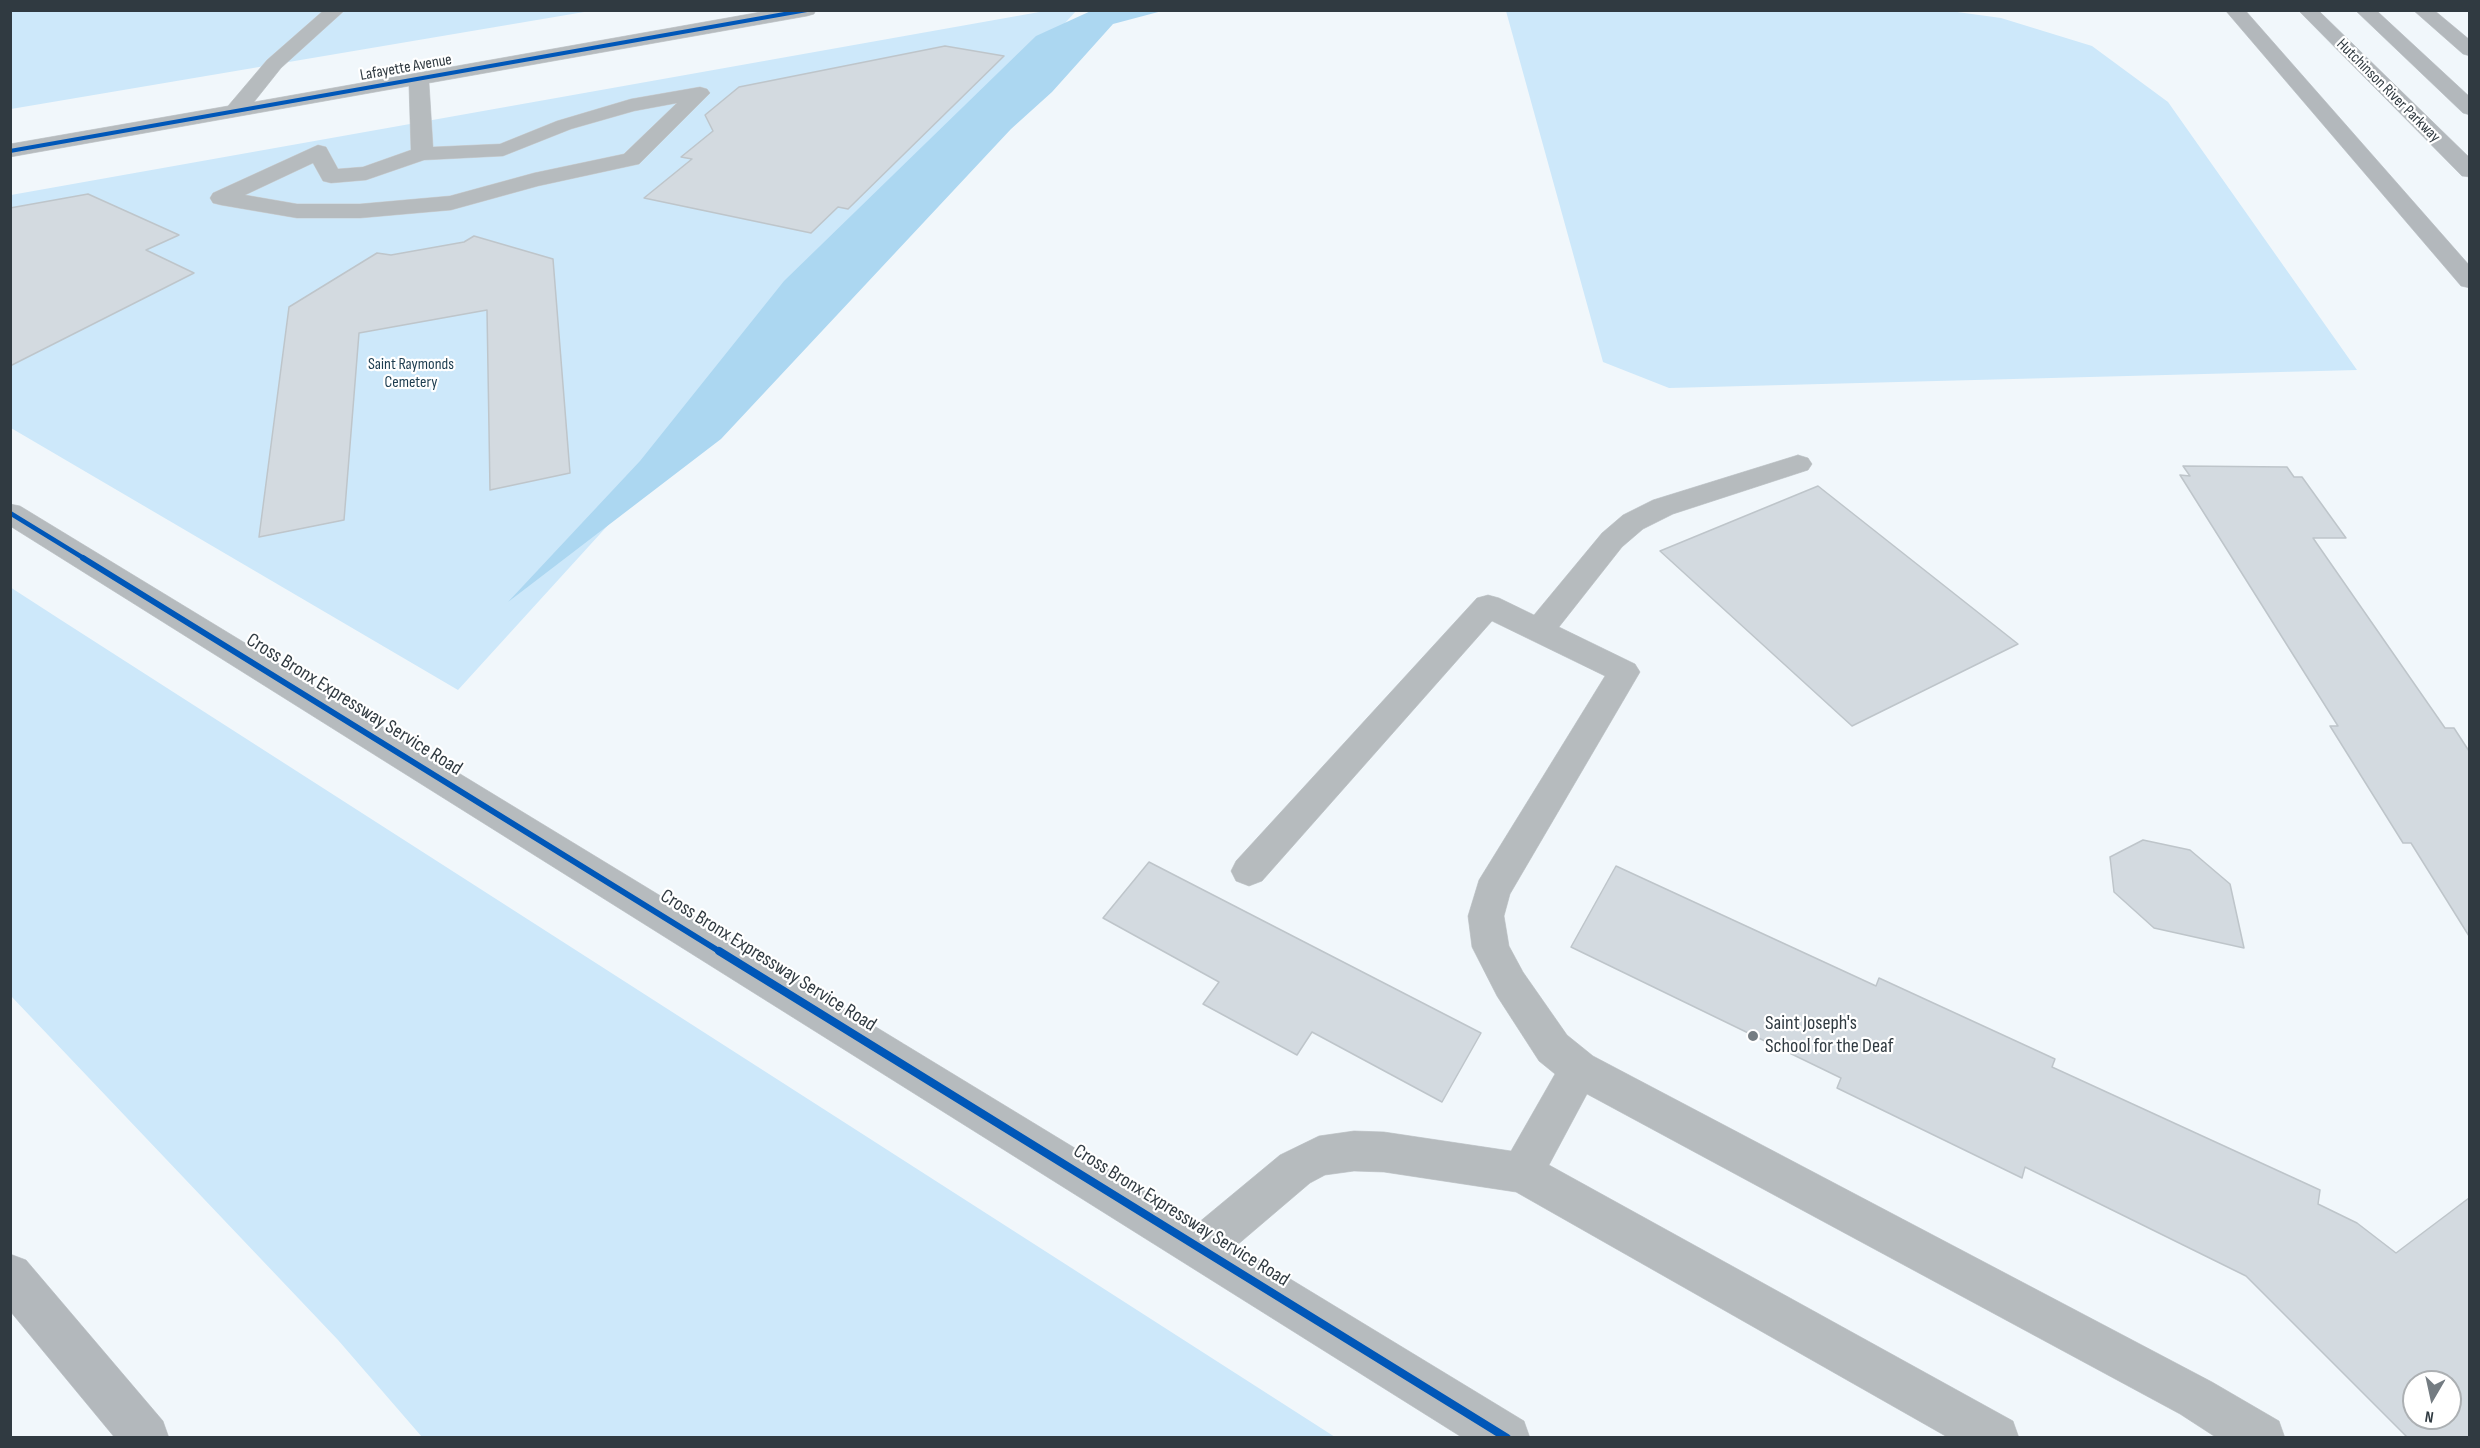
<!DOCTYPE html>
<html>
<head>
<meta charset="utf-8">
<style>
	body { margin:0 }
	#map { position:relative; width:2480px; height:1448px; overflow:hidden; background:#f1f7fb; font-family:"Sofia Sans Condensed",sans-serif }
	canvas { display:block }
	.frame { position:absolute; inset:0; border:12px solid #303a41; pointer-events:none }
	.north { position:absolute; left:2402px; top:1370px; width:60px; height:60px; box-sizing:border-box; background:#fff; border:2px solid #acb0b3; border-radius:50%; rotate:189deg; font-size:16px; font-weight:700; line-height:24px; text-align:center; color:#303a41 }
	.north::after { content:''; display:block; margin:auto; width:21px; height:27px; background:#747c82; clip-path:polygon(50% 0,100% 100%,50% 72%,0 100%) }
</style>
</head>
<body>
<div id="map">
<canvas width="2480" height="1448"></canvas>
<div class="frame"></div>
<div class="north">N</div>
</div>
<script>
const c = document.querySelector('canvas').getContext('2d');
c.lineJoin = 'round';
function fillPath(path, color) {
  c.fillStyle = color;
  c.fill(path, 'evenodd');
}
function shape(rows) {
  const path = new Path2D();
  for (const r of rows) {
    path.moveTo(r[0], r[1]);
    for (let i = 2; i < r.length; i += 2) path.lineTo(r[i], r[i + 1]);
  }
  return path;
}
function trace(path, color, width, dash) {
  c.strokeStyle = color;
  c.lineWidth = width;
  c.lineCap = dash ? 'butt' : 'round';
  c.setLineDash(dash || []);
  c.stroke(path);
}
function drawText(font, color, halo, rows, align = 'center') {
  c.font = font + ' "Sofia Sans Condensed",sans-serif';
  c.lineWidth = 4.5;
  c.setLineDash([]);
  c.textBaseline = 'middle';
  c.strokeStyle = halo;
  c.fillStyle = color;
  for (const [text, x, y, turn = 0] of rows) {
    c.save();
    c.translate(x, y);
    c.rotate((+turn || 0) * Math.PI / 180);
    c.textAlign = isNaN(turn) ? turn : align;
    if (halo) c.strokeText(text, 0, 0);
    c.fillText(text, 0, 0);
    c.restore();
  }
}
fillPath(shape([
	[11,11,590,11,11,109],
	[1045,11,1076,11,458,690,11,428,11,195],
	[1506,11,1950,11,2001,18,2092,46,2168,102,2357,370,1669,388,1603,362],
	[10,587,61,620,1335,1437,422,1437,338,1340,11,996]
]), '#cde8fa');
fillPath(shape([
	[1093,10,1162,11,1113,24,1052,92,1011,129,721,439,508,602,640,461,784,281,1036,36]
]), '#acd7f1');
const building = shape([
	[945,46,1004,56,848,209,838,207,811,233,644,198,692,159,681,157,713,131,705,115,739,87,945,46],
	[88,194,179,235,146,250,194,273,10,366,10,208,88,194],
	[474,236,553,259,570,473,490,490,487,310,359,333,344,520,259,537,289,307,377,253,391,255,464,242,474,236],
	[2183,466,2287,467,2294,477,2302,477,2346,538,2313,538,2445,728,2454,728,2469,751,2469,936,2411,843,2403,843,2330,726,2338,726,2180,475,2190,476,2183,466],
	[1818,486,2018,644,1852,726,1660,551,1818,486],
	[2143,840,2190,850,2230,884,2244,948,2154,928,2114,892,2110,857,2143,840],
	[1149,862,1481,1033,1442,1102,1312,1032,1297,1055,1203,1004,1219,982,1103,918,1149,862],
	[1616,866,1876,986,1879,978,2055,1059,2052,1067,2320,1190,2318,1204,2357,1223,2396,1253,2469,1198,2469,1437,2407,1437,2246,1276,2025,1167,2022,1178,1837,1088,1841,1078,1571,947,1616,866],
	[2414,1382,2450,1382,2450,1418,2414,1418,2414,1382]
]);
fillPath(building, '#d3dae0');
trace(building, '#bec5ca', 1.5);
const minor = shape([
	[324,10,345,10,281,68,254,102,772,10,816,10,814,14,807,16,429,83,433,147,500,144,557,121,631,99,700,87,707,89,710,93,639,164,538,186,451,210,360,218,297,218,221,205,213,203,210,198,213,193,318,145,326,147,338,169,363,167,411,150,409,86,10,157,10,144,228,106,267,60,324,10],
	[677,103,624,154,534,173,450,196,360,204,297,204,245,195,313,163,323,181,331,183,366,180,424,160,503,156,571,129,634,111,677,103],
	[1798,455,1808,458,1812,464,1808,470,1673,514,1643,529,1622,547,1559,627,1635,664,1640,672,1510,894,1504,916,1509,946,1523,972,1567,1035,1593,1056,2212,1382,2279,1421,2285,1438,2217,1438,2180,1414,1587,1094,1549,1165,2013,1421,2019,1438,1949,1438,1516,1192,1384,1172,1354,1171,1325,1175,1310,1183,1236,1246,1524,1421,1530,1438,1463,1438,10,526,10,504,20,506,1198,1223,1280,1155,1319,1136,1354,1131,1384,1132,1511,1151,1555,1074,1539,1061,1497,996,1472,947,1468,916,1479,880,1605,676,1492,621,1262,881,1249,886,1236,881,1231,871,1236,861,1477,598,1488,595,1499,598,1534,615,1602,533,1623,515,1653,500,1798,455]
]);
const highway = shape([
	[2225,10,2245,10,2470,266,2470,288,2461,286,2225,10],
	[2298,10,2318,10,2470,158,2470,177,2462,176,2298,10],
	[2355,10,2376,10,2470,97,2470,115,2463,113,2355,10],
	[2413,10,2434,10,2470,40,2470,56,2463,54,2413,10],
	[10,1254,26,1260,163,1421,169,1438,115,1438,10,1311,10,1254]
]);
trace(minor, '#cbd1d5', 1);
trace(highway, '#cbd1d5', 1);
fillPath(minor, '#b6bbbe');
fillPath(highway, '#b3b8bc');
trace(shape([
	[10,151,807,10]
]), '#0057b8', 4);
trace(shape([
	[10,513,85,559]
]), '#0057b8', 4.5);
trace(shape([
	[83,558,722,953]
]), '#0057b8', 6);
trace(shape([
	[719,951,1507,1438]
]), '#0057b8', 8);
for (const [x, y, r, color] of [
	[1753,1036,6,"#747c82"]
]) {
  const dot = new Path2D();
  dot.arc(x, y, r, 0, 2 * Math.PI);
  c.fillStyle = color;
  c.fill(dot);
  trace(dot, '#fff', 2);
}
drawText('16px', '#303a41', '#fff', [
	["Lafayette Avenue",406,68,-10],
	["Hutchinson River Parkway",2388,91,45]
]);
drawText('16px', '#1c3c4f', '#fff', [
	["Saint Raymonds",411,365],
	["Cemetery",411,383]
]);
drawText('20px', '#303a41', '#fff', [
	["Cross Bronx Expressway Service Road",354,705,32],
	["Cross Bronx Expressway Service Road",768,961,32],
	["Cross Bronx Expressway Service Road",1181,1216,32]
]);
drawText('20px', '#303a41', '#fff', [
	["Saint Joseph's",1765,1024],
	["School for the Deaf",1765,1047]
], 'left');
</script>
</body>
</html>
